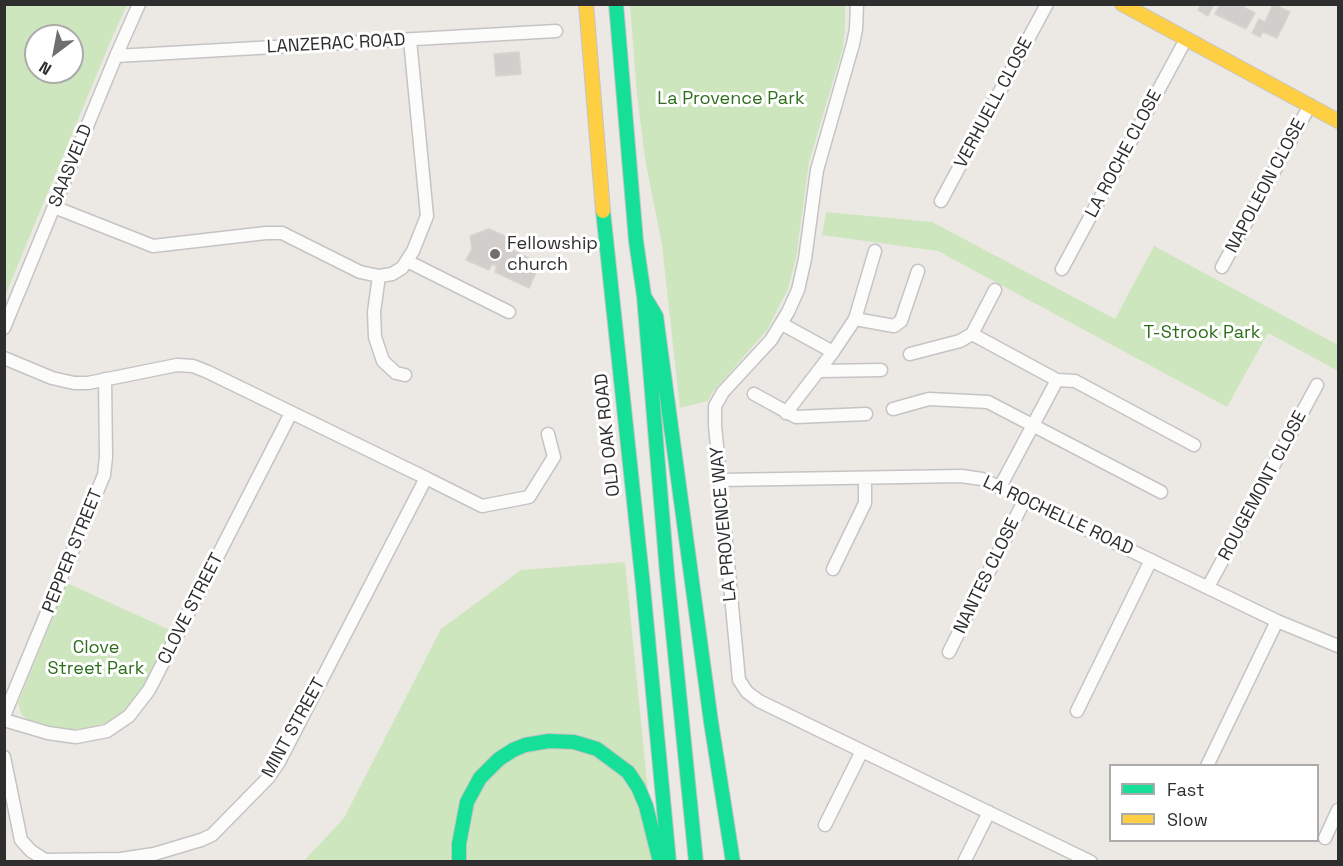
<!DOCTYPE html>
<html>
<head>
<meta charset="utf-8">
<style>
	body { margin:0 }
	#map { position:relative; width:1343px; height:866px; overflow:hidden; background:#ece8e4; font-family:"Space Grotesk",sans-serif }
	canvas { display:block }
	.frame { position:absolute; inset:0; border:6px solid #2e2e2e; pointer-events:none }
	.legend { position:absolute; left:1109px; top:764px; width:210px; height:78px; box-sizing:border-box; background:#fff; border:2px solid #ababab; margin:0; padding:8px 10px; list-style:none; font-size:18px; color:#2e2e2e }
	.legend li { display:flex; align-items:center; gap:12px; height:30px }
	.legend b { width:30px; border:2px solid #ababab }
	.north { position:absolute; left:24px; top:24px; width:60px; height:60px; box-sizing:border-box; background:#fff; border:2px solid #ababab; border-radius:50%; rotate:212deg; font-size:16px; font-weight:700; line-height:24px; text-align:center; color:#2e2e2e }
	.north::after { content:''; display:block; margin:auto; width:21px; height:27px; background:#706f6e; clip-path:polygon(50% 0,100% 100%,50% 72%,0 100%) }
</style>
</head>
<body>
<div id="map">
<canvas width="1343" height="866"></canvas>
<div class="frame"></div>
<ul class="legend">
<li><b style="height:8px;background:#16e098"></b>Fast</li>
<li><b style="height:8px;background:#ffcf43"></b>Slow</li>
</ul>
<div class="north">N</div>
</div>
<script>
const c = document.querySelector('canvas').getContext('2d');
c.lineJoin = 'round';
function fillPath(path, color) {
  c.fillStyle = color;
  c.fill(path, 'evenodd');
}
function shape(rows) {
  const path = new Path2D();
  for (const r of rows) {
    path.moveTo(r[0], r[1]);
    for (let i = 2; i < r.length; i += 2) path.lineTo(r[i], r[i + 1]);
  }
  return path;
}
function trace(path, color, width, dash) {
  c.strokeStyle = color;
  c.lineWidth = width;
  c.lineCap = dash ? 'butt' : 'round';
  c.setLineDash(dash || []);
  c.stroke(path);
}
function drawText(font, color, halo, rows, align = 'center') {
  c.font = font + ' "Space Grotesk",sans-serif';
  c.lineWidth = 6;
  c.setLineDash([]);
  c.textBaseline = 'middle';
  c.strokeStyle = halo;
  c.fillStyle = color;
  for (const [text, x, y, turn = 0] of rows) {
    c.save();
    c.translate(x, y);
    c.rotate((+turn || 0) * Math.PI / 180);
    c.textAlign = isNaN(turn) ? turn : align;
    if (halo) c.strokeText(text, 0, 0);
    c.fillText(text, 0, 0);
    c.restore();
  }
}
fillPath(shape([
	[5,4,127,5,111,40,5,296],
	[36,36,72,36,72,72,36,72],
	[630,5,845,5,845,29,843,48,809,162,796,258,788,289,767,330,712,393,708,401,680,408,662,245,645,159,637,95],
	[826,212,932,222,1115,319,1154,246,1338,345,1338,371,1268,333,1227,407,938,251,822,235],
	[625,562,655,861,303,862,344,818,441,629,521,570],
	[67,583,172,631,141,690,129,708,112,721,82,730,61,729,29,721,22,715,18,703]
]), '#cee6be');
const building = shape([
	[1201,4,1214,4,1208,16,1198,10,1201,4],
	[1220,4,1238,4,1255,13,1246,29,1215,14,1220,4],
	[1273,4,1290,12,1277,38,1263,32,1260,37,1252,33,1259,19,1265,22,1273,4],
	[519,52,521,74,496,76,494,54,519,52],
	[489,229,507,237,511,249,540,264,529,288,495,272,497,266,492,264,489,270,466,260,472,249,470,236,489,229]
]);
fillPath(building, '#d1cecb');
trace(building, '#d7d4d0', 1.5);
const street = shape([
	[857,4,856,29,853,44,817,170,805,259,798,290,788,312,771,340,723,392,715,406,715,425,739,680,747,692,759,701,1091,862],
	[116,56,556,31],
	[941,201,1047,4],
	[54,207,153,246,266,233,282,233,360,272,379,276,392,274,402,268,413,251,427,216,410,40],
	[407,261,509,312],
	[1222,267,1310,105],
	[1062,269,1186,39],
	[379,276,374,312,375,337,383,361,396,373,405,375],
	[855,319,894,326,901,321,918,271],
	[782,324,833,352],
	[4,328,116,56,139,4],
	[972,334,1057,380,1075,381,1194,445],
	[910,354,960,341,972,334,995,290],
	[4,358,52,378,74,383,88,383,177,365,193,366,208,372,426,478,279,762,268,778,212,835,201,840,154,854,121,859,45,860,31,851,21,840,4,757],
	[820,371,881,370],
	[754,394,796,417,866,414],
	[893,409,929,399,988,402,1161,492],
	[786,413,833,352,855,319,875,251],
	[426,478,482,506,529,497,554,457,548,434],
	[721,480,961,476,982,479,1277,621,1338,646],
	[1000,487,1057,380],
	[833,569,865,503,865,478],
	[1208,587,1317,385],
	[949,652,1025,499],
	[1077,711,1151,560],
	[4,716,104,475,106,457,105,379],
	[4,720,48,733,76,737,107,731,129,716,149,690,291,413],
	[1207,766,1277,621],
	[825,825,862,751],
	[1325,838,1338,810],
	[964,862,989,812]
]);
const fast = shape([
	[616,4,636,241,644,296,667,573,696,862],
	[603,211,643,586,669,862],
	[644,296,656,316,711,722,733,862],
	[459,862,459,844,467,802,480,778,499,759,513,750,525,745,549,741,574,742,597,749,628,772,638,787,646,806,660,862]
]);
const slow = shape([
	[586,4,603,211],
	[1122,4,1338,121]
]);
trace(street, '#c5c4c5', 15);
trace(fast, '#c5c4c5', 16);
trace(slow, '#c5c4c5', 16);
trace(street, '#fcfcfb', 12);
trace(fast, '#16e098', 14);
trace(slow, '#ffcf43', 14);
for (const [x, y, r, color] of [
	[495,254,6,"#706f6e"]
]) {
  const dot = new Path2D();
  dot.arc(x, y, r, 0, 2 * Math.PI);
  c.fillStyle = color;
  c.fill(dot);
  trace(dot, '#fff', 2);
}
drawText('18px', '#2e2e2e', '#fff', [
	["LANZERAC ROAD",336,44,-3],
	["VERHUELL CLOSE",994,103,-62],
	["LA ROCHE CLOSE",1124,154,-62],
	["SAASVELD",71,166,-68],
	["NAPOLEON CLOSE",1266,186,-62],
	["OLD OAK ROAD",608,435,-96],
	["ROUGEMONT CLOSE",1263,486,-62],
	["LA ROCHELLE ROAD",1058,516,25],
	["LA PROVENCE WAY",724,524,-95],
	["PEPPER STREET",73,551,-68],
	["NANTES CLOSE",987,576,-64],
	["CLOVE STREET",191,609,-63],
	["MINT STREET",294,728,-61]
]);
drawText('18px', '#2c6e1b', '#fff', [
	["La Provence Park",731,99],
	["T-Strook Park",1202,333],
	["Clove",96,648],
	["Street Park",96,669]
]);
drawText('18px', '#2e2e2e', '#fff', [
	["Fellowship",507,244],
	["church",507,265]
], 'left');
</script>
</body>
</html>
